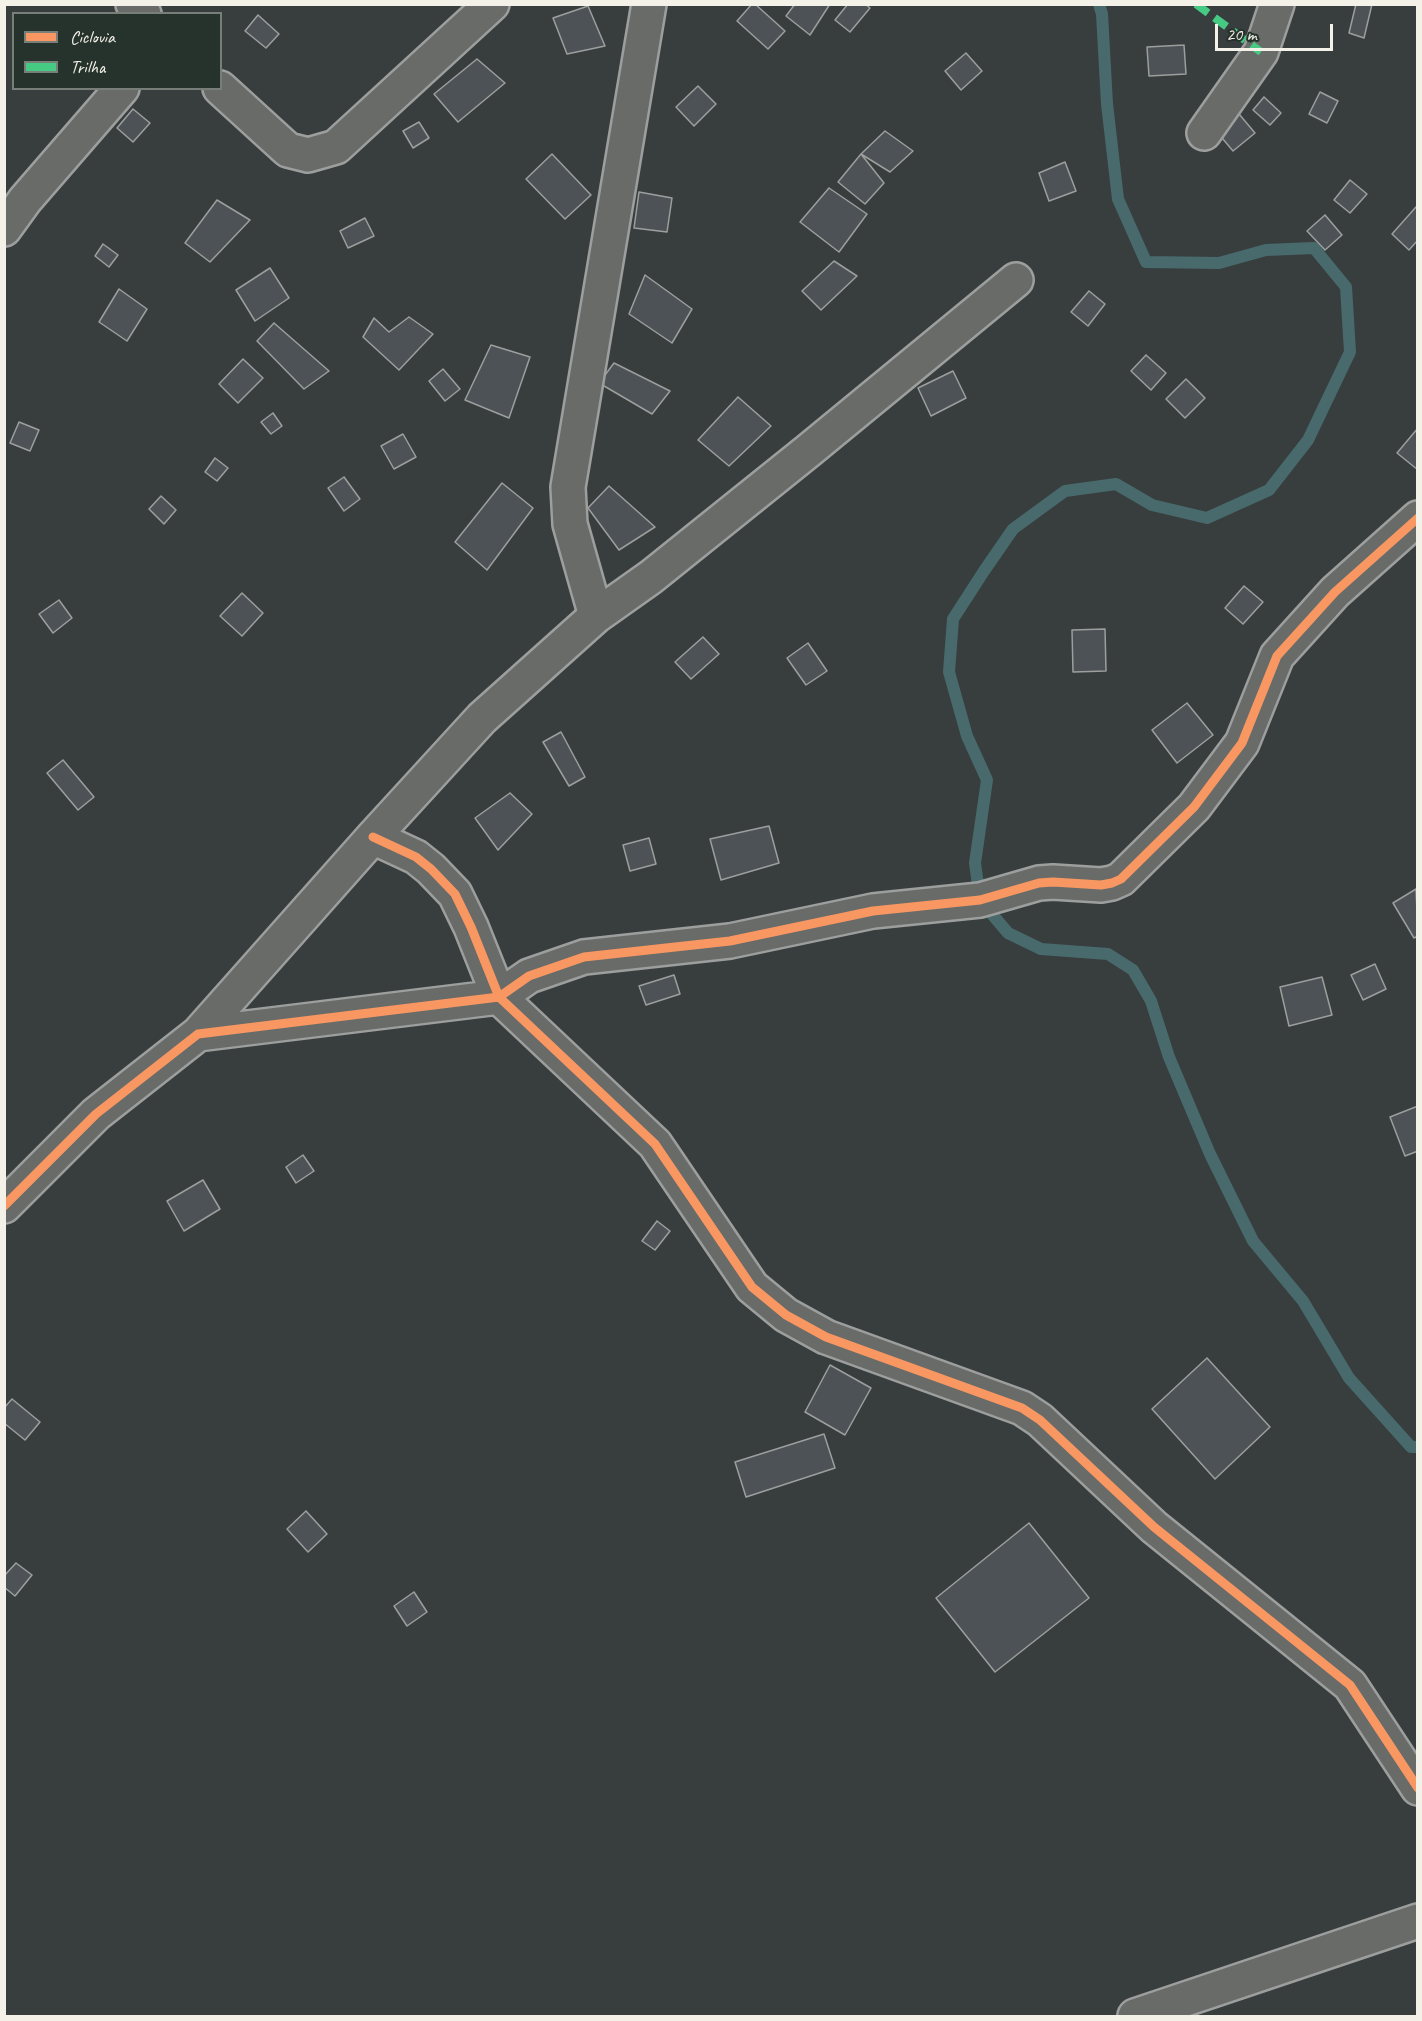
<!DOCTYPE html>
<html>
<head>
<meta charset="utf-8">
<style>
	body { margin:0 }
	#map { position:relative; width:1422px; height:2021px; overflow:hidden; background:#383e3e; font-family:Caveat,sans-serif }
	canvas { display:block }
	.frame { position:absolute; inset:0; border:6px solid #f4f1e8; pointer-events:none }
	.legend { position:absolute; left:12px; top:12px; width:210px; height:78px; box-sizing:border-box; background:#26332d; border:2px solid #787f78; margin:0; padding:8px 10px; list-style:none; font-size:18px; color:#f4f1e8 }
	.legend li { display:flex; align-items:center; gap:12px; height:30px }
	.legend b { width:30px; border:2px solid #787f78 }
	.scale { position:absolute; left:1215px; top:24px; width:118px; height:27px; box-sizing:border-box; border:3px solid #f4f1e8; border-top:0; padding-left:8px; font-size:18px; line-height:21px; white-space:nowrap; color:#f4f1e8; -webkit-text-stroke:4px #26332d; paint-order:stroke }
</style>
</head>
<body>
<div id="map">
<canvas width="1422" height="2021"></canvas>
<div class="frame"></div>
<ul class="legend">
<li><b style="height:8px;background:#f99763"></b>Ciclovia</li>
<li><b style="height:8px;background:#46c982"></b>Trilha</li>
</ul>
<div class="scale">20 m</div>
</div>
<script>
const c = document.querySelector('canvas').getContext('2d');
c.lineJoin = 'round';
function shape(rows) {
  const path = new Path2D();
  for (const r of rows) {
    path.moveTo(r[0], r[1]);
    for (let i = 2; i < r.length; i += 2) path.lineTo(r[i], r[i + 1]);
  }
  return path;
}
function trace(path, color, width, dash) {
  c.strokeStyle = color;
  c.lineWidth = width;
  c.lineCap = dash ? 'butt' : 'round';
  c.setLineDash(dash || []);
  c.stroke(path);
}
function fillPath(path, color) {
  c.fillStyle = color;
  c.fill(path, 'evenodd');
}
trace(shape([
	[1099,4,1102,14,1107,104,1118,199,1146,262,1219,263,1266,250,1314,248,1346,287,1350,352,1308,440,1269,490,1207,518,1152,505,1116,484,1065,491,1013,529,984,571,953,619,949,672,967,736,987,780,975,863,980,900,1008,933,1041,949,1108,954,1133,970,1151,1001,1169,1057,1210,1154,1253,1241,1303,1301,1349,1378,1411,1447,1418,1447]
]), '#496a6c', 12);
const building = shape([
	[752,4,755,4,785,31,768,49,737,21,752,4],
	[795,4,830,4,810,35,786,16,795,4],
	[848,4,865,4,870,8,850,32,835,20,848,4],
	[1356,4,1372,4,1364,38,1349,33,1356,4],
	[588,6,605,46,567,54,553,18,588,6],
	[258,15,279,34,266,48,245,31,258,15],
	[1184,45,1186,74,1149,76,1147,47,1184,45],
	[966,53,982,71,961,90,945,71,966,53],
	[477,59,505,83,458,122,434,94,477,59],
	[698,86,716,104,694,126,676,107,698,86],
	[1320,92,1338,101,1327,123,1309,114,1320,92],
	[1264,97,1281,113,1270,125,1253,110,1264,97],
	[1234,108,1255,133,1233,151,1212,126,1234,108],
	[133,109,150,123,133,142,117,128,133,109],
	[419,122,429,138,413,148,403,131,419,122],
	[885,131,913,151,890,172,861,154,885,131],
	[552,154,591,195,565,219,526,179,552,154],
	[861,154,884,183,865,204,838,182,861,154],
	[1065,162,1076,191,1049,201,1039,173,1065,162],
	[1350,180,1367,194,1350,213,1334,200,1350,180],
	[829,188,867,214,839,252,800,222,829,188],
	[639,192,672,198,667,232,634,228,639,192],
	[217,200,250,220,210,262,185,243,217,200],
	[1416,207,1418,209,1418,240,1409,250,1392,234,1416,207],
	[1325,215,1342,235,1325,250,1307,231,1325,215],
	[365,218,374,236,348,248,340,231,365,218],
	[103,244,118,255,109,267,95,256,103,244],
	[834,261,857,276,821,310,802,291,834,261],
	[270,268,289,298,255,321,236,290,270,268],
	[645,275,692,309,672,343,629,314,645,275],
	[119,289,147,309,127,341,99,322,119,289],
	[1089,291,1105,304,1088,326,1071,312,1089,291],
	[409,317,433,334,399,370,363,337,374,318,389,332,409,317],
	[274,323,329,371,304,389,257,341,274,323],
	[491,345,530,357,509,418,465,400,491,345],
	[1146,355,1166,373,1151,390,1131,371,1146,355],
	[243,359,263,378,238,403,219,384,243,359],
	[614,363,670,391,652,414,599,383,614,363],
	[443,369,460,389,445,401,429,381,443,369],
	[953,371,966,398,931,416,918,388,953,371],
	[1186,379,1205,398,1185,418,1166,399,1186,379],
	[738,397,771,426,729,466,698,440,738,397],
	[273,413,282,426,271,434,261,422,273,413],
	[19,422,39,430,30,451,10,443,19,422],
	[1418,428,1418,470,1397,453,1418,428],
	[403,434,416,457,394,469,381,446,403,434],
	[215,458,228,468,217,481,205,472,215,458],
	[344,477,360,499,344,511,328,488,344,477],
	[502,483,533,508,487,570,455,542,502,483],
	[609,486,655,527,619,550,588,508,609,486],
	[161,496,176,510,164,524,149,509,161,496],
	[1244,586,1263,602,1243,624,1225,608,1244,586],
	[242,593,263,613,242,636,220,616,242,593],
	[59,600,72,618,53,633,39,614,59,600],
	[1105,629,1106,671,1073,672,1072,630,1105,629],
	[703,637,719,654,691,679,675,662,703,637],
	[808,643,827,671,806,685,787,658,808,643],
	[1187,703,1213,735,1177,763,1152,730,1187,703],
	[561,732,585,777,569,786,543,742,561,732],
	[63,760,94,797,78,810,47,773,63,760],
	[510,793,532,814,498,850,475,818,510,793],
	[769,826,779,863,721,880,710,839,769,826],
	[649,838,656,864,630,871,623,845,649,838],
	[1416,889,1418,936,1414,938,1393,903,1416,889],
	[1375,964,1386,989,1363,1000,1351,975,1375,964],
	[674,975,680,994,646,1005,639,986,674,975],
	[1322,977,1332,1015,1289,1026,1280,987,1322,977],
	[1418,1106,1418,1151,1405,1156,1390,1117,1418,1106],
	[303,1155,314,1171,296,1183,286,1167,303,1155],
	[203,1180,220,1209,184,1231,167,1201,203,1180],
	[657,1221,670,1231,655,1250,642,1241,657,1221],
	[1207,1358,1270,1427,1215,1479,1152,1409,1207,1358],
	[830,1365,871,1388,845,1435,805,1412,830,1365],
	[12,1399,40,1422,25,1440,4,1423,4,1408,12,1399],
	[824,1434,835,1468,746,1497,735,1462,824,1434],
	[306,1511,327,1534,308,1552,287,1529,306,1511],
	[1029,1523,1089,1598,995,1672,936,1598,1029,1523],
	[16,1563,32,1575,15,1596,4,1587,4,1576,16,1563],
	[414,1592,427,1612,407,1626,394,1606,414,1592]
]);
fillPath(building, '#4c5255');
trace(building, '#9d9f9e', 1.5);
const minor = shape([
	[133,4,144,14],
	[220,88,288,150,308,155,336,147,492,4],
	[1204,133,1261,52,1277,4],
	[4,229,25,200,122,88],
	[596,616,570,524,568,487,649,4],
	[373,837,416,857,431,869,455,894,471,927,499,997,529,976,584,957,730,941,873,911,980,900,1039,883,1053,882,1101,885,1112,883,1121,879,1194,807,1242,743,1277,656,1335,592,1418,518],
	[198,1034,373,837,482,718,596,616,651,577,808,451,1016,280],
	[4,1206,96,1114,198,1034,499,997,655,1144,752,1287,786,1315,826,1337,1022,1408,1040,1420,1154,1527,1350,1685,1418,1788],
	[1135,2016,1418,1921]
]);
trace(minor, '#9d9f9e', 38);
trace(minor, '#686b67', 33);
trace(shape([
	[1196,4,1261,52]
]), '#46c982', 8, [15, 8]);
trace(shape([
	[373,837,416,857,431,869,455,894,471,927,499,997,529,976,584,957,730,941,873,911,980,900,1039,883,1053,882,1101,885,1112,883,1121,879,1194,807,1242,743,1277,656,1335,592,1418,518],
	[4,1206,96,1114,198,1034,499,997,655,1144,752,1287,786,1315,826,1337,1022,1408,1040,1420,1154,1527,1350,1685,1418,1788]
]), '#f99763', 9);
</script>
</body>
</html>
